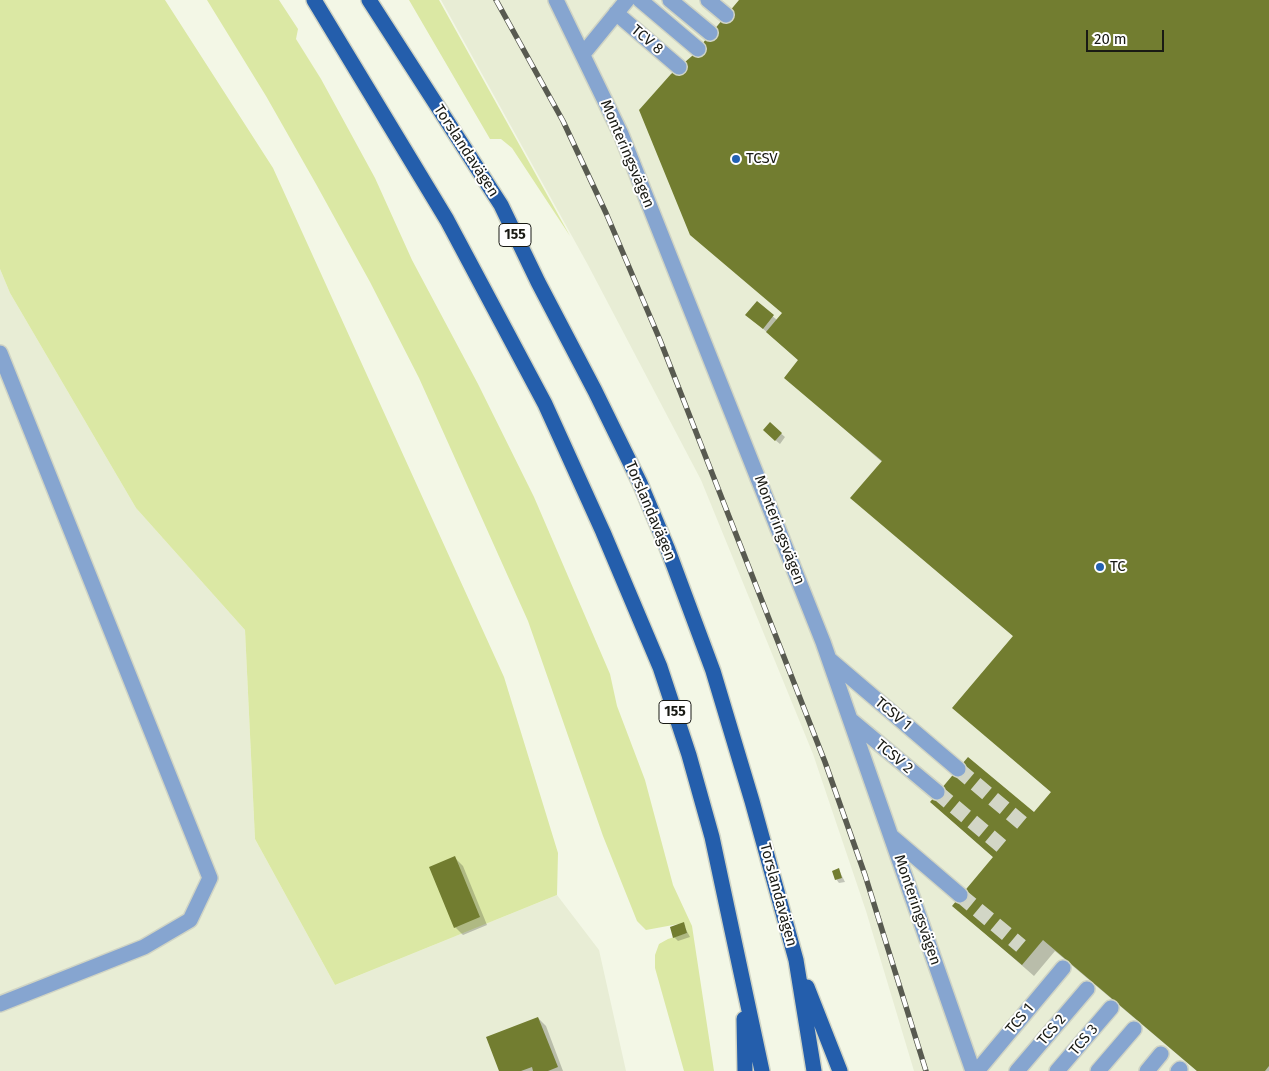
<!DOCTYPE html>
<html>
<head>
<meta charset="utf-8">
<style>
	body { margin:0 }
	#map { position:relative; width:1269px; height:1071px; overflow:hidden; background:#f3f7e6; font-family:"Fira Sans",sans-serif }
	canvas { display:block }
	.scale { position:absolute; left:1086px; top:30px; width:78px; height:22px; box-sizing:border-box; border:2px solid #191a14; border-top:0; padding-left:6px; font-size:15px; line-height:18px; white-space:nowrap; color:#191a14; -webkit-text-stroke:4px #fff; paint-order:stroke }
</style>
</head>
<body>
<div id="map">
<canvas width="1269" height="1071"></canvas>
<div class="scale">20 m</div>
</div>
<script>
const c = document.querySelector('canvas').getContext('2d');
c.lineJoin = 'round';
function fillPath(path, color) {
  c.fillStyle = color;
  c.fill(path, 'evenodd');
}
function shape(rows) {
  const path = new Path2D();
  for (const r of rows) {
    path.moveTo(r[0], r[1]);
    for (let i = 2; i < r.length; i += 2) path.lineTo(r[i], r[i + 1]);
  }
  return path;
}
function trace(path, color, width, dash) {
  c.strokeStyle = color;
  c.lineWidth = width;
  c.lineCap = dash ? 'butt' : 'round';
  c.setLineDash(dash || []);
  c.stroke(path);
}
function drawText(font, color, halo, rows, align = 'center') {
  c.font = font + ' "Fira Sans",sans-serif';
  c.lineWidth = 4;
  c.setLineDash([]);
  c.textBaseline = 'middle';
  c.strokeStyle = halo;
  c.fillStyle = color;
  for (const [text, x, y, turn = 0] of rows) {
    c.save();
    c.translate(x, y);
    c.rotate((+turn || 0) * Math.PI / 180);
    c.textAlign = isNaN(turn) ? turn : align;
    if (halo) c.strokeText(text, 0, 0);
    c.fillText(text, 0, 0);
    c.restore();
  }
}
fillPath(shape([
	[441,0,1269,0,1269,1071,914,1071,866,911,813,754,701,480,588,265],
	[0,269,10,293,136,508,245,630,255,839,335,985,557,895,599,950,626,1071,0,1071]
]), '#e8edd5');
fillPath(shape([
	[0,0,165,0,273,168,504,677,558,853,557,895,335,985,255,839,245,630,136,508,10,293,0,269],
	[207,0,279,0,298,29,296,39,321,79,375,178,412,260,478,384,534,497,610,674,617,706,645,780,673,885,692,926,714,1071,684,1071,655,968,655,955,659,944,668,939,687,933,684,923,646,930,637,921,603,836,528,621,419,378,370,282,316,184,266,96],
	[409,0,439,0,570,236,512,148,501,139,490,139]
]), '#dbe8a4');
fillPath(shape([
	[740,0,1269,0,1269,1071,1197,1071,1055,951,1034,976,954,906,994,858,931,802,1034,814,1052,793,954,708,1014,637,852,498,882,462,785,377,799,361,751,318,757,303,777,320,783,313,692,56],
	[770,424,785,437,780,444,768,434],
	[455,858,463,866,487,925,463,935,455,927],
	[839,870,845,882,839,883,836,879],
	[683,924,690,937,678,941,674,937],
	[538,1018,546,1026,563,1071,500,1071]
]), '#0003');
fillPath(shape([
	[739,0,1269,0,1269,1066,1265,1071,1197,1071,1043,940,1022,965,952,906,993,857,930,802,968,757,1034,812,1051,792,952,708,1013,636,850,498,882,461,784,378,798,360,766,332,782,313,690,235,639,110,671,74,692,56],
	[757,301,774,315,763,329,745,315],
	[770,422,782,433,775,441,763,430],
	[455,856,480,917,454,928,429,867],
	[839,868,842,878,835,880,832,871],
	[684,922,687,933,673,938,670,927],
	[538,1017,558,1067,548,1071,533,1071,532,1067,521,1071,499,1071,486,1037]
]), '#727d30');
trace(shape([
	[958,769,1022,823],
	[937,792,1005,849],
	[960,895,1021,946]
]), '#d2d6c6', 15, [15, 8]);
const minor = shape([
	[556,0,621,134,823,642,973,1071],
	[640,0,698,49],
	[670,0,710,33],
	[708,0,726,15],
	[616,13,679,67],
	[583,54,627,0],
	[0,353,210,878,190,920,144,947,0,1004],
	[829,659,958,769],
	[852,721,937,792],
	[891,836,960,895],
	[977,1071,1063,968],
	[1017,1071,1087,989],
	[1057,1071,1111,1008],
	[1098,1071,1134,1029],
	[1147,1071,1161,1054],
	[1178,1071,1180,1069]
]);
const major = shape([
	[314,0,447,220,545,404,603,532,660,667,689,755,712,837,762,1071],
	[369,0,501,205,538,282,595,391,640,483,668,550,713,671,752,801,796,960,814,1071],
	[807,987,840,1071],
	[744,1019,745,1071]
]);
trace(minor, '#d0d4c4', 18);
trace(major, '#d0d4c4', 18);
trace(minor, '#86a5d0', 15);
trace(major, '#245eac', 15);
const rail = shape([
	[496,0,563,121,606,213,660,340,825,762,865,875,926,1071]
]);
trace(rail, '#585a50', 5.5);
trace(rail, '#fff', 4, [11]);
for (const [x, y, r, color] of [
	[736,159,5,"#2361b2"],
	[1100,567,5,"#2361b2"]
]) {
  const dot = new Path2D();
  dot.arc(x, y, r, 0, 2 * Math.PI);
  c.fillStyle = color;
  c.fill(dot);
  trace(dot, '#fff', 2);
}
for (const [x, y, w] of [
	[515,235,32],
	[675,712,32]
]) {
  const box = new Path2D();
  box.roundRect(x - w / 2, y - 11.5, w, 23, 4);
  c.fillStyle = '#fff';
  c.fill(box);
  trace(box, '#191a14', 1);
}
drawText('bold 14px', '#191a14', null, [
	["155",515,235],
	["155",675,712]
]);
drawText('15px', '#191a14', '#fff', [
	["TCV 8",647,40,40],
	["Torslandavägen",466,151,57],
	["Monteringsvägen",627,154,67],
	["Torslandavägen",650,511,67],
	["Monteringsvägen",779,530,69],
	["TCSV 1",893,714,40],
	["TCSV 2",894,757,40],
	["Torslandavägen",778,895,75],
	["Monteringsvägen",917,910,71],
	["TCS 1",1020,1019,-50],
	["TCS 2",1052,1030,-50],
	["TCS 3",1084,1040,-50]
]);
drawText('15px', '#191a14', '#fff', [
	["TCSV",746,159],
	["TC",1110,567]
], 'left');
</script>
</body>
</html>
